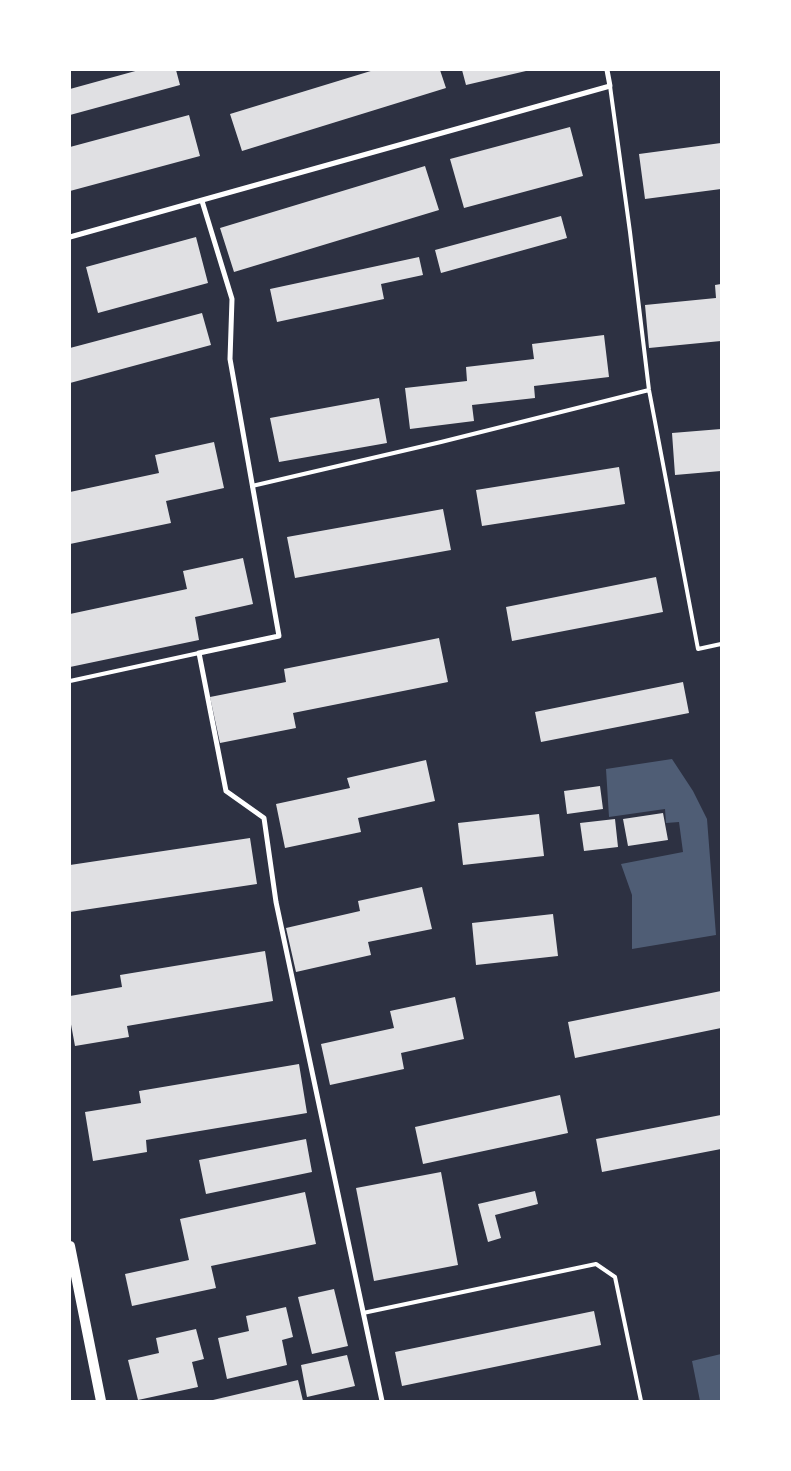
<!DOCTYPE html>
<html>
<head>
<meta charset="utf-8">
<style>
	body { margin:0 }
	#map { position:relative; width:791px; height:1471px; overflow:hidden; background:#2d3142; font-family:Mulish,sans-serif }
	canvas { display:block }
	.frame { position:absolute; inset:0; border:71px solid #fff; pointer-events:none }
</style>
</head>
<body>
<div id="map">
<canvas width="791" height="1471"></canvas>
<div class="frame"></div>
</div>
<script>
const c = document.querySelector('canvas').getContext('2d');
c.lineJoin = 'round';
function fillPath(path, color) {
  c.fillStyle = color;
  c.fill(path, 'evenodd');
}
function shape(rows) {
  const path = new Path2D();
  for (const r of rows) {
    path.moveTo(r[0], r[1]);
    for (let i = 2; i < r.length; i += 2) path.lineTo(r[i], r[i + 1]);
  }
  return path;
}
function trace(path, color, width, dash) {
  c.strokeStyle = color;
  c.lineWidth = width;
  c.lineCap = dash ? 'butt' : 'round';
  c.setLineDash(dash || []);
  c.stroke(path);
}
fillPath(shape([
	[672,759,693,791,707,819,716,935,632,949,632,895,621,864,683,852,679,822,666,823,665,809,609,817,606,769],
	[721,1354,721,1401,700,1401,692,1361]
]), '#4f5d75');
fillPath(shape([
	[139,70,176,70,180,85,70,115,70,89],
	[374,70,440,70,446,88,242,151,230,114],
	[462,70,526,70,526,71,466,85],
	[189,115,200,156,70,191,70,147],
	[570,127,583,176,464,208,450,159],
	[721,143,721,189,645,199,639,154],
	[425,166,439,210,234,272,220,228],
	[561,216,567,238,441,273,435,250],
	[196,237,208,283,98,313,86,267],
	[419,257,423,275,381,284,384,299,277,322,270,289],
	[721,284,721,341,649,348,645,305,716,298,715,285],
	[202,313,211,345,70,383,70,348],
	[604,335,609,377,534,386,535,398,472,405,474,421,410,429,405,388,467,381,466,367,534,359,532,344],
	[379,398,387,443,279,462,270,418],
	[721,429,721,471,675,475,672,433],
	[214,442,224,488,166,501,171,523,70,544,70,492,159,473,155,455],
	[619,467,625,504,482,526,476,490],
	[443,509,451,550,295,578,287,537],
	[243,558,253,604,195,617,199,640,70,667,70,614,187,589,183,571],
	[656,577,663,612,512,641,506,607],
	[439,638,448,682,293,713,296,728,220,743,210,697,286,682,284,669],
	[683,682,689,713,541,742,535,712],
	[426,760,435,801,358,818,361,832,285,848,276,804,350,788,347,778],
	[600,786,603,809,567,814,564,791],
	[663,813,668,840,628,846,623,819],
	[539,814,544,856,463,865,458,823],
	[615,819,618,847,584,851,580,823],
	[250,838,257,884,70,912,70,865],
	[422,887,432,929,368,942,371,955,296,972,286,928,360,911,358,901],
	[553,914,558,956,476,965,472,923],
	[265,951,273,1001,127,1026,129,1037,75,1046,70,1019,70,996,122,987,120,975],
	[721,991,721,1028,575,1058,568,1022],
	[455,997,464,1039,401,1053,404,1069,330,1085,321,1044,394,1028,390,1011],
	[299,1064,307,1113,146,1140,147,1152,93,1161,85,1112,141,1103,139,1091],
	[560,1095,568,1133,423,1164,415,1127],
	[721,1115,721,1149,602,1172,596,1139],
	[306,1139,312,1172,206,1194,199,1160],
	[441,1172,458,1265,374,1281,356,1188],
	[535,1191,538,1204,495,1215,501,1238,488,1242,478,1204],
	[305,1192,316,1244,211,1266,216,1288,132,1306,125,1274,189,1260,180,1219],
	[334,1289,348,1346,312,1354,298,1297],
	[286,1307,293,1337,282,1340,287,1365,227,1379,218,1338,249,1331,246,1316],
	[594,1311,601,1345,402,1386,395,1352],
	[196,1329,204,1359,192,1362,198,1387,138,1400,128,1360,159,1353,156,1338],
	[347,1355,355,1386,307,1397,301,1365],
	[298,1380,303,1401,213,1401,213,1400]
]), '#e0e0e3');
trace(shape([
	[610,86,630,232,649,390,698,649,721,644],
	[252,486,441,442,649,390],
	[70,681,199,653],
	[363,1313,596,1264,615,1277,641,1401]
]), '#fff', 4);
trace(shape([
	[202,201,232,299,230,359,279,636,199,653,226,791,264,818,276,902,382,1401],
	[70,237,610,86,607,70]
]), '#fff', 5);
trace(shape([
	[70,1246,101,1401]
]), '#fff', 10);
</script>
</body>
</html>
